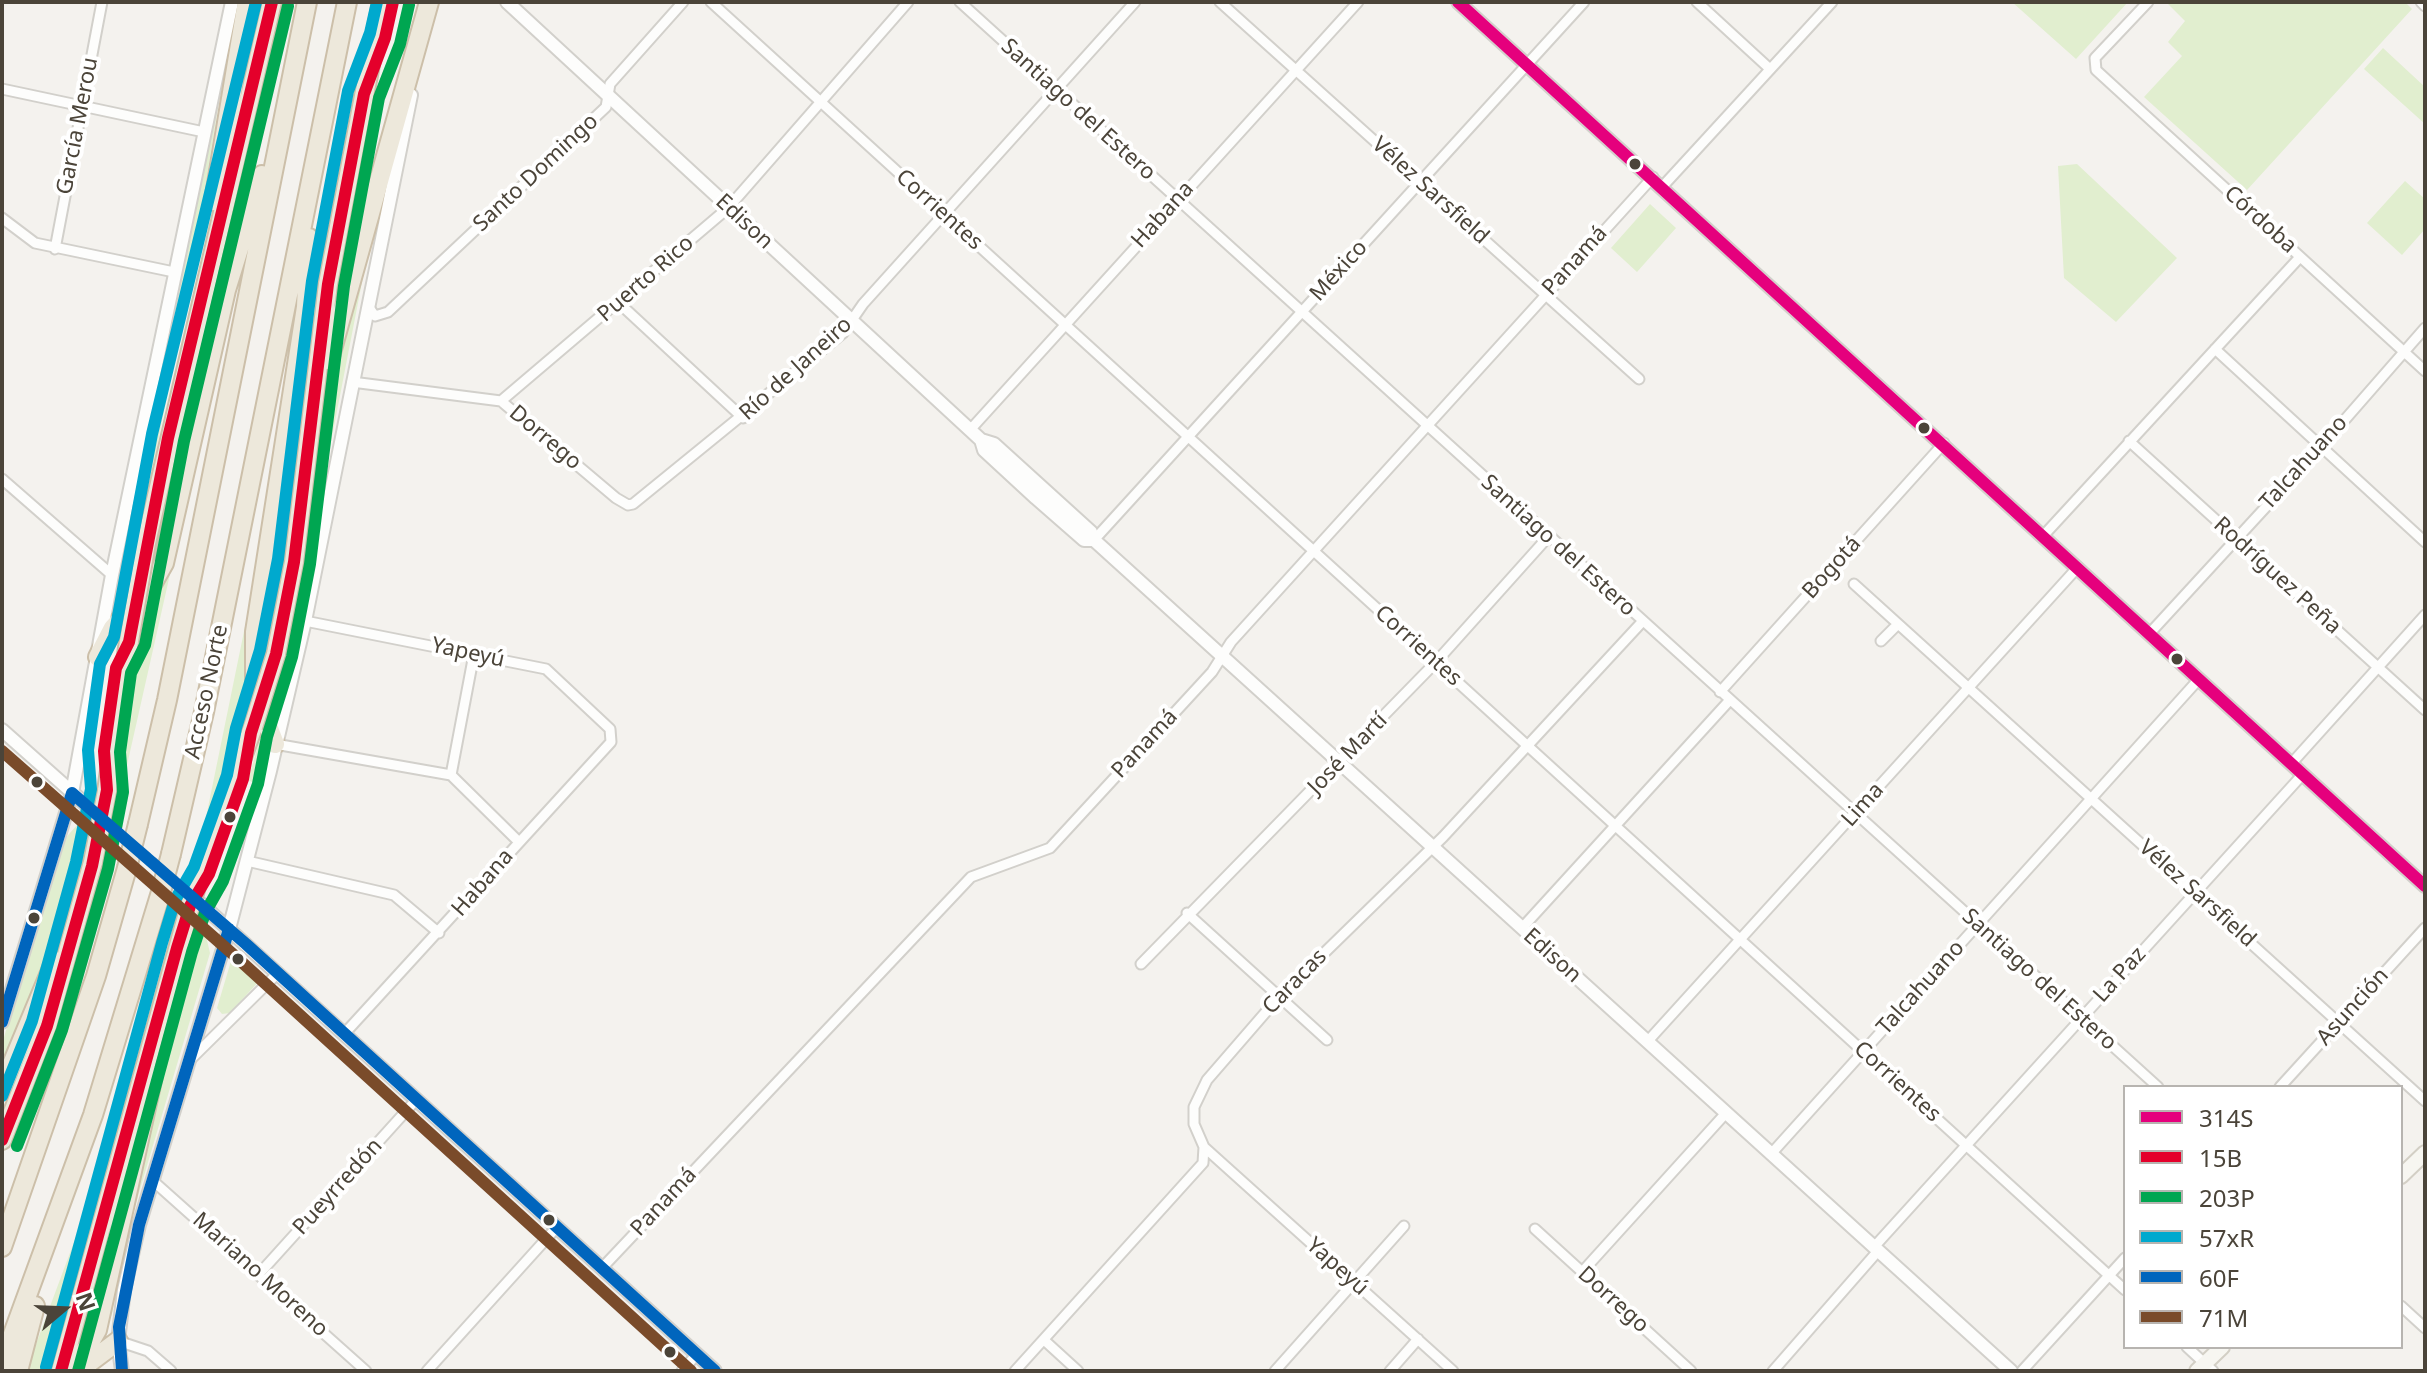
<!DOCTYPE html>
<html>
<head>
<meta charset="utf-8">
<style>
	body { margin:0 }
	#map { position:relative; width:2427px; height:1373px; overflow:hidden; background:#f4f2ee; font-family:"Noto Sans",sans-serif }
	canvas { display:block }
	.frame { position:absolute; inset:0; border:4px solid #4b4439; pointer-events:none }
	.legend { position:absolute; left:2123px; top:1085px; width:280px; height:264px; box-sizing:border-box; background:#fff; border:2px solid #b7b4b0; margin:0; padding:10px 14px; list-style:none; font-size:24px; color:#4b4439 }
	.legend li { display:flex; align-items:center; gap:16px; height:40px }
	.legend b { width:40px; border:2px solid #b7b4b0 }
	.north { position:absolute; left:24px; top:1269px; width:80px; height:80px; -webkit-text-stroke:6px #fff; paint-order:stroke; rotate:71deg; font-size:22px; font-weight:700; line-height:32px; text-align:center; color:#4b4439 }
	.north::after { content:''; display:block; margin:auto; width:28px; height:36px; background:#4b4439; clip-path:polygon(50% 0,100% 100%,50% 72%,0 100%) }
</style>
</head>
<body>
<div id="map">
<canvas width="2427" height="1373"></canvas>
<div class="frame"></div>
<ul class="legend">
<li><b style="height:10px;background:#e5007d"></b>314S</li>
<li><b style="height:10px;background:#e4002b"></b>15B</li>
<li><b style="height:10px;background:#00a651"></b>203P</li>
<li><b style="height:10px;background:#00a9ce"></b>57xR</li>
<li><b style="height:10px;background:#0065bd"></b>60F</li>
<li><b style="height:10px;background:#7a4b2a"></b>71M</li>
</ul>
<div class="north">N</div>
</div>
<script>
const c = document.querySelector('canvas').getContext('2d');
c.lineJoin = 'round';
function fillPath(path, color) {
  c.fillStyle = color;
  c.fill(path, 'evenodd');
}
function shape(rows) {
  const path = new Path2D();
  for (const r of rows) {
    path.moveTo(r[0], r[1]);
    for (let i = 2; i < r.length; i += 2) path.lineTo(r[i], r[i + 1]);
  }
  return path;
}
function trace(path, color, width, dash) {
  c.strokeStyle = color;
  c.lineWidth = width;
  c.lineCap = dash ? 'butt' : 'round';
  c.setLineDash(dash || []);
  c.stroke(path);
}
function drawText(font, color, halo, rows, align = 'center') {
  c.font = font + ' "Noto Sans",sans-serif';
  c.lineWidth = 8;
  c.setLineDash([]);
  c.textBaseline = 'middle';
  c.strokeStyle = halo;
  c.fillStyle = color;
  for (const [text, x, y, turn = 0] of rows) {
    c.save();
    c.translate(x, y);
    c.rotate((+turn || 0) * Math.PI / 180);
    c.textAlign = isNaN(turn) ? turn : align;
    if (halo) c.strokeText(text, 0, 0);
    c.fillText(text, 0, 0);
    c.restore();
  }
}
fillPath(shape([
	[235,2,186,306,124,604,108,616],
	[2012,2,2128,2,2076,59],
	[2166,2,2405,2,2412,9,2247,190,2144,97,2182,56,2168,42,2185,21],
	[2383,48,2425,87,2425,124,2364,69],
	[267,56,255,134,168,527,151,572,194,364],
	[2077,164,2177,258,2116,322,2064,278,2058,166],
	[2405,181,2425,199,2425,229,2402,255,2367,223],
	[1650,204,1676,228,1637,272,1611,248],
	[377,205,276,725,266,714,296,598,337,365],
	[321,277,284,567,260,656],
	[259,558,246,659,243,721,204,827],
	[173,561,116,814,113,810,146,603],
	[261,736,262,764,229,882,225,891,212,893,228,859,254,783,248,780],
	[78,824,86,827,79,868,65,916,2,1068,2,1044,61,843],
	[194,930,206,936,210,953,130,1223,112,1314,105,1332,126,1214,165,1065],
	[241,960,261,979,230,1013,222,1014,217,1008,231,961],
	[119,1121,55,1361,43,1371,26,1371]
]), '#e1eecf');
trace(shape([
	[97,815,195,899]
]), '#d2cfca', 12, [12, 6]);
const minor = shape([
	[711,2,2125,1290],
	[960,2,2158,1087],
	[1220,2,1639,379],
	[1697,2,1770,69],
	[2148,2,2095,58,2096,70,2425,371],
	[2421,2,2425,6],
	[2,89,204,132],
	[1663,186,1832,2],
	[2,218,35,243,174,272],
	[55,249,102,2],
	[619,303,743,418],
	[368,306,375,316,388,312,606,107,610,84,683,2],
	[2215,349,2425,542],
	[352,382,501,401,616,498,628,505,633,504,843,333,863,304,1135,2],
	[501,401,728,208,908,2],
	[970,430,1358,2],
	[2129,441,2425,710],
	[2,479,112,575],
	[2044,535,2300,257],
	[1094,540,1584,2],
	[1854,584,2425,1101],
	[305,621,546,669,610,729,611,742,345,1033],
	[2150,633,2321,447,2425,328],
	[1881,641,1898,624],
	[1720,692,1944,443],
	[275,744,451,775,519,842],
	[2291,764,2425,615],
	[451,775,474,654],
	[247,861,394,895,439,933],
	[1187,913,1327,1040],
	[1522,928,1729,701],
	[1141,964,1436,662,1548,537],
	[1647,1042,2078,567],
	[191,1059,278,973],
	[2280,1087,2425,928],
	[1204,1147,1453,1371],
	[1771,1154,2199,679],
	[152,1180,366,1371],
	[1535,1229,1691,1371],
	[1874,1247,2303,774],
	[602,1268,971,877,1050,848,1212,672,1231,642,1653,177],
	[1582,1272,1726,1113],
	[259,1274,416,1100],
	[2401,1306,2425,1328],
	[1044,1340,1078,1371],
	[118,1341,148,1351,171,1371],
	[2187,1347,2213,1371],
	[427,1371,557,1227],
	[682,1371,697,1354],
	[1015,1371,1203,1163,1204,1147,1194,1124,1194,1107,1207,1080,1278,998,1443,837,1642,622],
	[1275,1371,1404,1226],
	[1390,1371,1418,1339],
	[1773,1371,1878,1251],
	[2022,1371,2125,1258]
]);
const tertiary = shape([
	[507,2,981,440,994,444,1091,532,1094,540,2011,1371],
	[1458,2,2425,886],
	[981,440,984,450,1036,498,1084,540,1094,540],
	[2,730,92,810],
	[201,904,715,1371],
	[2,1022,72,793,112,575,232,2],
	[122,1371,118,1341,124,1290,139,1225,229,929,270,771,305,621,411,95]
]);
const secondary = shape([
	[2401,1176,2425,1153],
	[2197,1371,2222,1347]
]);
const motorway = shape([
	[214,201,247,2],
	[329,360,429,2],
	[146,543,272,2],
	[276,654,294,562,328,284,382,2],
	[98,657,113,628,151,586,164,563,226,290,262,175],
	[275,744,255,692,255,632,306,307,309,238],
	[107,791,129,641],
	[138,824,167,700,307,2],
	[171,854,204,712,347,2],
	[203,864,253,727],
	[2,1088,55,961],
	[2,1140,47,1026,93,862],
	[2,1247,96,976,127,868],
	[2,1364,93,1115,161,892],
	[18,1371,35,1306],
	[61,1371,190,906],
	[63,1371,85,1351,97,1330,153,1076],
	[78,1371,118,1341]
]);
trace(minor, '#d2d0cb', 13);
trace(tertiary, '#d2d0cb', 16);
trace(secondary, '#d3cfc5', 18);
trace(motorway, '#ccbfa9', 22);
trace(minor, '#fdfdfc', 9);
trace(tertiary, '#fdfdfc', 12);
trace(secondary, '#f7f6f1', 14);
trace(motorway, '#ede8db', 18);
const motorwayBridge = shape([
	[129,641,146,543],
	[253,727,276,654],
	[93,862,107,791],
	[127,868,138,824],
	[161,892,171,854],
	[190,906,203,864]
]);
trace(motorwayBridge, '#ccbfa9', 22, []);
trace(motorwayBridge, '#ede8db', 18);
trace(shape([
	[1458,2,2425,886]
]), '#e5007d', 12);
trace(shape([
	[2,1140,47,1026,92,866,107,790,104,751,116,668,129,642,168,438,272,2],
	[61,1371,177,948,190,906,209,874,243,779,251,733,276,654,294,562,328,284,364,94,385,38,393,2]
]), '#e4002b', 12);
trace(shape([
	[17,1146,62,1030,108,869,123,792,120,752,131,673,145,645,184,441,288,6],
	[78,1371,192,952,205,913,223,881,258,784,267,737,292,657,310,564,344,286,379,98,400,44,409,5]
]), '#00a651', 12);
trace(shape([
	[2,1096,32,1021,76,862,91,789,88,750,100,664,114,637,152,434,256,2],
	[46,1367,162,943,175,900,194,867,227,775,236,728,260,650,278,559,312,281,348,91,370,33,377,2]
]), '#00a9ce', 12);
trace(shape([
	[2,1022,72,793,246,944,715,1371],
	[122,1371,119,1327,139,1225,229,929]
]), '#0065bd', 12);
trace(shape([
	[2,751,235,956,691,1371]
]), '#7a4b2a', 12);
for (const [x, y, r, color] of [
	[1635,164,7,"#4b4439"],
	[1924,428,7,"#4b4439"],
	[2177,659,7,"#4b4439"],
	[37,782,7,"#4b4439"],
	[230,817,7,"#4b4439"],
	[34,918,7,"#4b4439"],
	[238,959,7,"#4b4439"],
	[549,1220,7,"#4b4439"],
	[670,1352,7,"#4b4439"]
]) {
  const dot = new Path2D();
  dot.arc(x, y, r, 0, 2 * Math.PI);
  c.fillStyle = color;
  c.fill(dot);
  trace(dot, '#fff', 3);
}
drawText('22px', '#4b4439', '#fff', [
	["Santiago del Estero",1078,110,42],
	["García Merou",78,126,-79],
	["Santo Domingo",536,173,-43],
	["Vélez Sarsfield",1430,191,42],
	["Corrientes",939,210,42],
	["Habana",1163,215,-48],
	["Córdoba",2260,220,42],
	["Edison",744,222,43],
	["Panamá",1575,261,-48],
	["México",1339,271,-48],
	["Puerto Rico",646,279,-41],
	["Río de Janeiro",796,369,-42],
	["Dorrego",545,438,40],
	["Talcahuano",2304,463,-48],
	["Santiago del Estero",1558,546,42],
	["Bogotá",1832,568,-48],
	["Rodríguez Peña",2277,576,42],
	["Corrientes",1418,646,42],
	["Yapeyú",468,653,12],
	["Acceso Norte",207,692,-78],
	["Panamá",1145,744,-47],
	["José Martí",1348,754,-46],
	["Lima",1863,805,-48],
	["Habana",483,883,-49],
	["Vélez Sarsfield",2197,894,42],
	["Edison",1552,956,42],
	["La Paz",2120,975,-48],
	["Santiago del Estero",2039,980,42],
	["Caracas",1295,982,-46],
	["Talcahuano",1921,988,-48],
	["Asunción",2353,1007,-48],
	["Corrientes",1897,1082,42],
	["Pueyrredón",338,1187,-48],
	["Panamá",664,1202,-47],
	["Yapeyú",1337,1267,42],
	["Mariano Moreno",260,1275,42],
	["Dorrego",1613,1300,42]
]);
</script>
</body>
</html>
